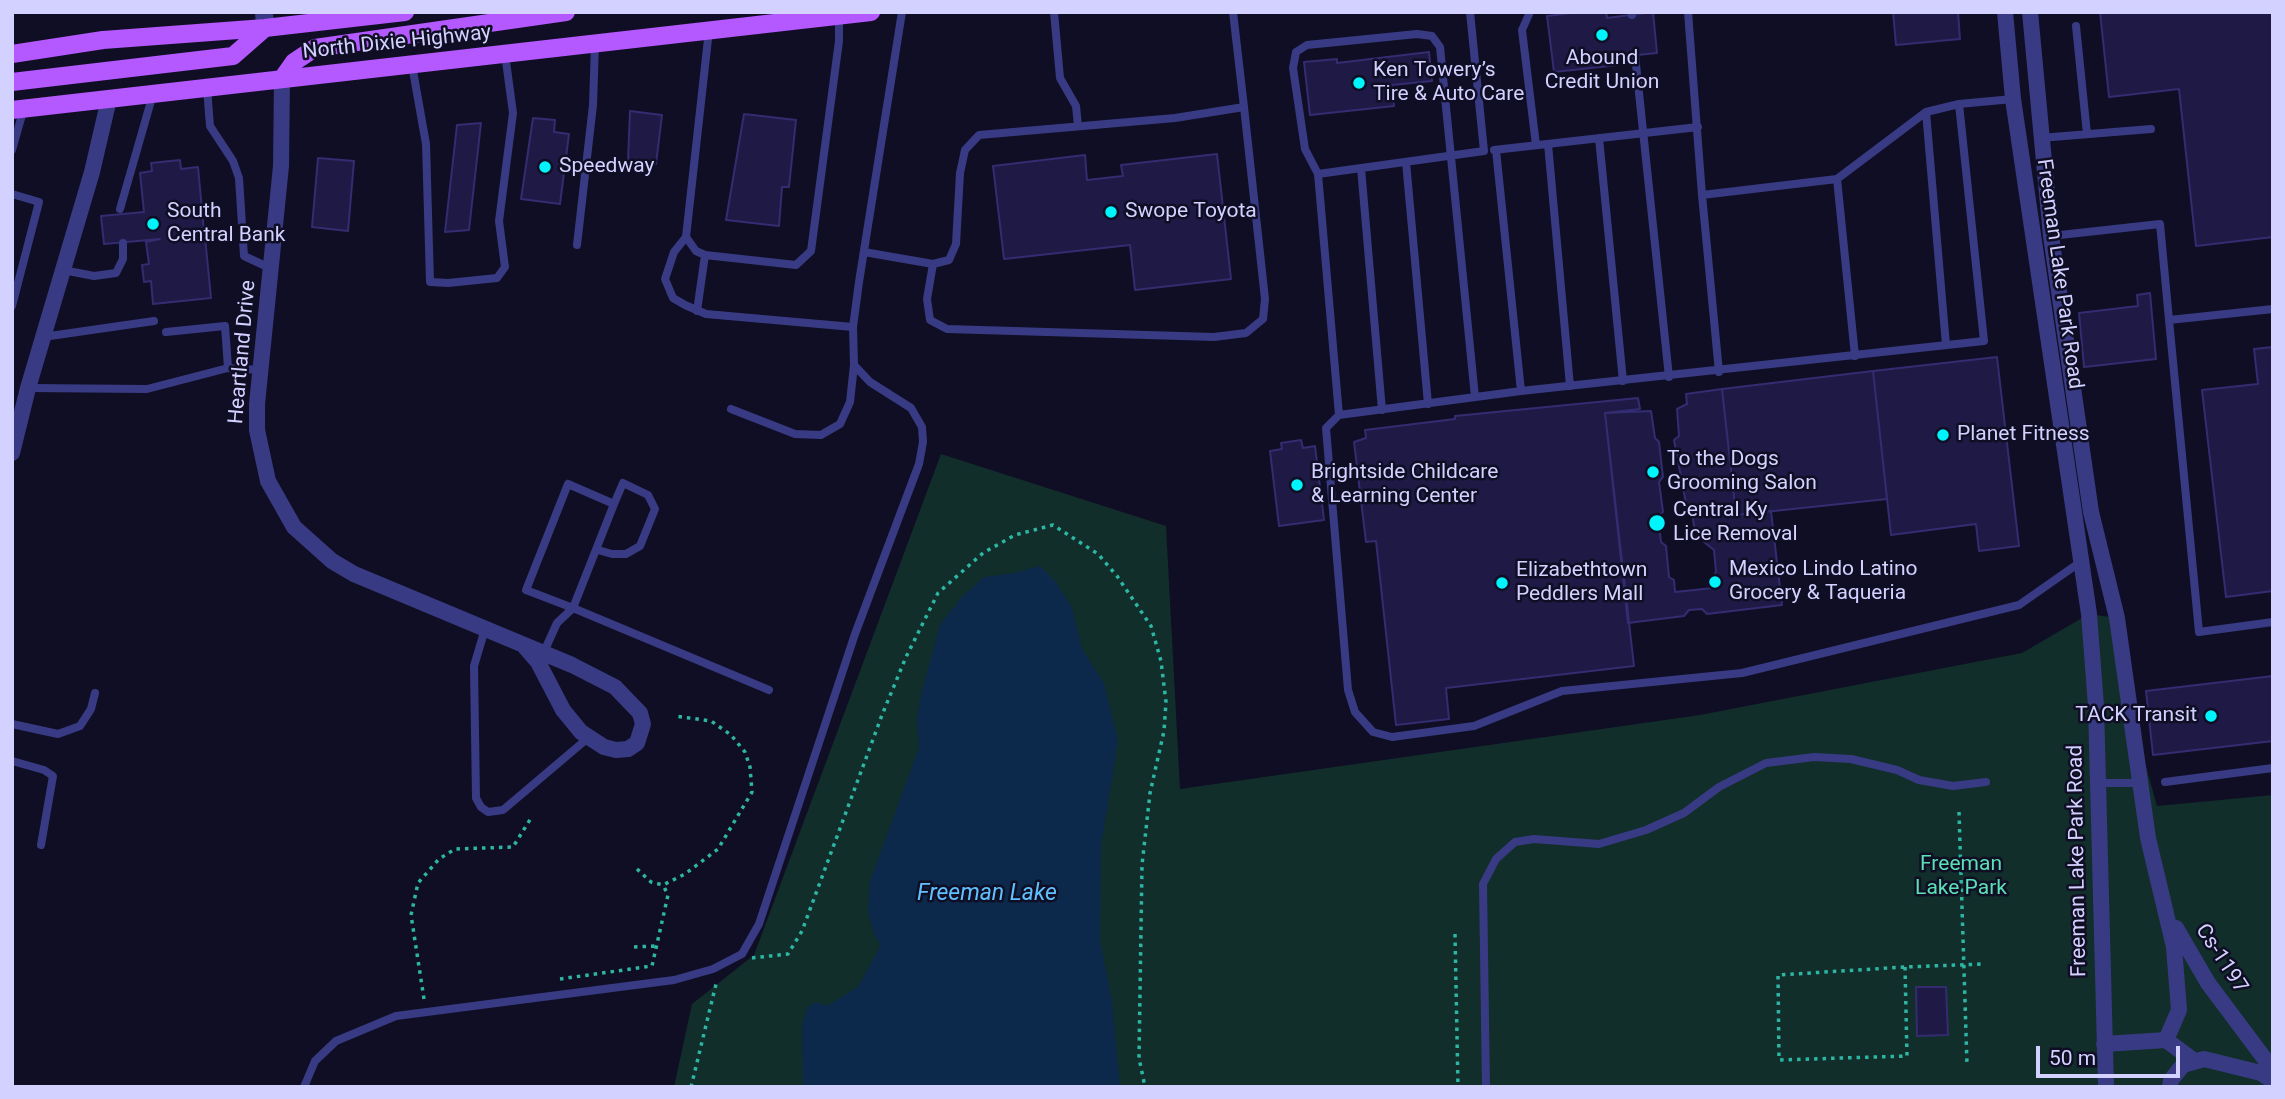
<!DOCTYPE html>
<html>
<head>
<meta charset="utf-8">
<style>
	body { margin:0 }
	#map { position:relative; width:2285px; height:1099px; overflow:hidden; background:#100e24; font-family:Roboto,sans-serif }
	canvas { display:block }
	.frame { position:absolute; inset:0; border:14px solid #d3d1ff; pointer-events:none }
	.scale { position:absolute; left:2036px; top:1046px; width:144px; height:32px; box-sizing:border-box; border:4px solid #d3d1ff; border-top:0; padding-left:9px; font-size:21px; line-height:24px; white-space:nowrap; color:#d3d1ff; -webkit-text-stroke:5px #100e24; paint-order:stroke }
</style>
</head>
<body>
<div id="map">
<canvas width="2285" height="1099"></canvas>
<div class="frame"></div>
<div class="scale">50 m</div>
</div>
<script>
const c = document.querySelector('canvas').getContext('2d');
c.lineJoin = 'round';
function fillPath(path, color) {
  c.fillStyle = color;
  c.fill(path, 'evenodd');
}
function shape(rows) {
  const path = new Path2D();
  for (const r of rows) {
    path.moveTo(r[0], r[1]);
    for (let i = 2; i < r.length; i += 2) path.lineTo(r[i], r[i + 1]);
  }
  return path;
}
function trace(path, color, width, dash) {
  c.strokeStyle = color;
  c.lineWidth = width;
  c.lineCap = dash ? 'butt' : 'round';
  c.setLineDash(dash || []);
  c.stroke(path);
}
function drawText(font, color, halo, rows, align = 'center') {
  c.font = font + ' Roboto,sans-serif';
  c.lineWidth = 5;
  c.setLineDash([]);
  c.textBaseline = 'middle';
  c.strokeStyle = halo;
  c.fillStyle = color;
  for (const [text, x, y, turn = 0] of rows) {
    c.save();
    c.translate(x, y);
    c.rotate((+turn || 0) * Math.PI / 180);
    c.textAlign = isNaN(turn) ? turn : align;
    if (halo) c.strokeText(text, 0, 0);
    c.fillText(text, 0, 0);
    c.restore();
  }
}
fillPath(shape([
	[941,454,1166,526,1180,789,1700,715,2022,653,2089,614,2117,618,2124,687,2157,806,2273,795,2273,1087,674,1087,692,1004,754,955]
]), '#112e2b');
fillPath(shape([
	[1040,566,1056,582,1072,608,1082,649,1104,683,1118,741,1101,846,1100,940,1112,1001,1120,1087,803,1087,802,1026,807,1008,816,1002,827,1006,858,987,881,945,874,935,868,910,870,881,919,748,917,719,922,691,940,625,961,598,984,577,1015,573]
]), '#0c284a');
const building = shape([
	[1579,12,1606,12,1607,18,1653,12,1657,53,1618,57,1619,65,1554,72,1547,16,1579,12],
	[1893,12,1958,12,1960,39,1896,45,1893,12],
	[2100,12,2273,12,2273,237,2196,246,2179,89,2109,97,2100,12],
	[1429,52,1432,81,1392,85,1394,106,1310,115,1304,62,1337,59,1337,63,1429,52],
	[630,111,662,115,656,164,628,161,630,111],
	[744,114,796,120,789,187,782,187,779,226,726,220,744,114],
	[533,118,555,120,554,132,569,134,560,204,521,199,533,118],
	[481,123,469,230,445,232,457,125,481,123],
	[1217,154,1231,279,1135,290,1130,245,1004,259,993,166,1085,155,1087,180,1123,176,1121,165,1217,154],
	[318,158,354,161,348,231,312,227,318,158],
	[180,160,181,169,198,167,204,232,191,234,192,238,205,237,211,298,153,304,151,281,144,282,142,265,149,264,146,242,160,239,104,244,101,216,144,212,140,173,152,171,151,163,180,160],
	[2150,293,2156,359,2084,367,2079,313,2138,306,2137,295,2150,293],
	[2273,347,2273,591,2226,597,2202,390,2258,384,2254,349,2273,347],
	[1997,357,2019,546,1979,551,1976,524,1891,535,1873,371,1997,357],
	[1873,371,1887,499,1736,515,1722,389,1873,371],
	[1722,389,1736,515,1771,511,1782,605,1707,614,1702,609,1689,610,1684,616,1628,623,1605,413,1651,411,1655,438,1659,442,1663,477,1659,482,1663,512,1658,516,1661,542,1666,546,1669,577,1674,580,1675,592,1713,588,1712,577,1716,572,1714,550,1704,542,1703,533,1694,526,1692,513,1687,509,1674,440,1679,436,1677,409,1687,404,1686,394,1722,389],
	[1638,398,1640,409,1605,413,1634,666,1446,688,1449,719,1396,725,1376,541,1366,542,1354,442,1366,438,1365,430,1455,419,1455,416,1638,398],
	[1301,440,1303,448,1315,446,1324,520,1279,526,1270,451,1282,449,1281,443,1301,440],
	[2273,676,2273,741,2153,755,2146,691,2273,676],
	[1916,987,1946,987,1948,1035,1917,1036,1916,987]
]);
fillPath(building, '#1f1a45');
trace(building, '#342c71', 2);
trace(shape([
	[1959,812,1967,1065],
	[637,869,651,882,663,885,685,874,718,849,752,792,750,767,745,752,731,735,711,721,675,716],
	[1455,934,1458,1087],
	[634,947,656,946],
	[752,958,788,954,802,931,882,715,906,657,938,593,983,553,1015,535,1053,525,1098,554,1117,576,1151,626,1161,661,1166,702,1164,731,1150,793,1142,865,1139,1058,1145,1087],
	[1905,967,1907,1056,1779,1060,1778,975,1905,967,1983,964],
	[560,979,652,966,668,895,663,885],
	[424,999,411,915,418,883,439,859,455,849,513,847,531,818],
	[691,1087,717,980]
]), '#2db6a4', 3.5, [3.5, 5]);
trace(shape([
	[1054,12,1060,78,1076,106,1078,126],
	[1470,12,1484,151,1318,174,1339,415,1521,391,1984,341,1959,104],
	[1530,12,1522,30,1536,145],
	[1632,12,1632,15],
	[1688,12,1702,195,1837,179,1926,112,1959,104,2013,99],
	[2076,26,2087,134],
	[709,30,686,237,696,251,705,255,796,265,811,251,839,41,839,16],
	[1635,55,1669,377],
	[412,65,426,144,430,282,448,283,497,278,505,267,499,221,513,113,505,54],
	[207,88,210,126,233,161,239,178,244,256,272,269],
	[1926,112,1946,345],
	[1599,138,1623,381],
	[2040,138,2151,129],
	[1548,144,1570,386],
	[12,150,24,108],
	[1494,150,1698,127],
	[1496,150,1521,391],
	[1406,162,1428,404],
	[1361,168,1382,410],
	[1318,174,1305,149,1293,68,1296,52,1307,45,1417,34,1432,36,1440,47,1475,397],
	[1837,179,1855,356],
	[12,194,39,202,12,306],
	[1702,195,1719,372],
	[120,209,153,94],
	[2051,236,2160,224,2169,320,2273,309],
	[686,237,674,252,665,279,673,298,685,305,706,314,853,327],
	[577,245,593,105,595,44],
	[864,252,933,264,949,260,956,244,960,173,965,150,979,135,1175,118,1244,107,1233,12],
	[933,264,927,299,930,320,947,329,1214,337,1246,333,1263,319,1265,299,1244,107],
	[63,270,94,276,116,273,123,259,123,243],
	[697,311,705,255],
	[2169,320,2199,632,2273,622],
	[166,332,225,326,228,368],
	[43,337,154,321],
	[28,388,147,389,228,368,261,370],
	[731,409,795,434,821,435,840,424,850,402,854,365],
	[1339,415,1326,428,1348,690,1355,712,1373,732,1392,737,1474,726,1562,691,1742,673,2019,605,2079,563],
	[568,484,614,504,573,608,526,590,568,484],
	[598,550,612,554,626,554,640,546,655,509,648,495,623,483,614,504],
	[485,629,474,666,476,798,481,807,488,812,503,810,588,738],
	[543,654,557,623,573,608,769,690],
	[12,724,58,734,80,726,91,709,95,693],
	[12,761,44,770,53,776,41,845],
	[2165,782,2273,768],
	[2097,783,2141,783],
	[304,1087,315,1061,336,1041,396,1016,674,980,713,969,742,954,759,924,855,634,919,464,923,442,922,427,911,408,870,382,854,365,853,327,859,282,902,12],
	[1486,1087,1483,884,1496,859,1515,842,1534,839,1599,844,1646,830,1684,813,1719,787,1766,763,1814,757,1851,759,1897,770,1919,780,1953,786,1986,782]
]), '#383b83', 8);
trace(shape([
	[2005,12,2013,99,2089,614,2096,706,2106,1087],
	[2030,12,2051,236,2091,512,2117,618,2148,838,2174,947,2179,1010,2166,1040],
	[282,79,281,166,257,404,257,430,268,481,294,527,332,561,354,574,572,665,615,687,640,713,643,724,637,743,628,749,616,750,604,747,581,732,563,710,538,662,525,647],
	[12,453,28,388,92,172,109,99],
	[2176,928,2208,983,2273,1070],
	[2104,1044,2166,1040,2193,1060],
	[2170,1087,2171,1080,2183,1065,2204,1059,2261,1073,2273,1081]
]), '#383b83', 16);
trace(shape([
	[264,12,265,28]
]), '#383b83', 18);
trace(shape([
	[12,54,103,40,265,28,405,12],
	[282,79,294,62,315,48,566,12],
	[12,82,233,56,265,28],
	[12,110,871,12]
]), '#b458ff', 18);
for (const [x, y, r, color] of [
	[1602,35,7,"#00f4fc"],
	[1359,83,7,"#00f4fc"],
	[545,167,7,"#00f4fc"],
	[1111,212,7,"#00f4fc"],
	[153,224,7,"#00f4fc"],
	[1943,435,7,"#00f4fc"],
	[1653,472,7,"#00f4fc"],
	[1297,485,7,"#00f4fc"],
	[1657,523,9,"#00f4fc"],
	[1715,582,7,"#00f4fc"],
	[1502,583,7,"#00f4fc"],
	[2211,716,7,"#00f4fc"]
]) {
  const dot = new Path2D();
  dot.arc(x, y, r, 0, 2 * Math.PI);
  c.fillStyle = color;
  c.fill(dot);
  trace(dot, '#100e24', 2.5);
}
drawText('21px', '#d3d1ff', '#100e24', [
	["North Dixie Highway",397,43,-6],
	["Freeman Lake Park Road",2059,274,82],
	["Heartland Drive",243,352,-85],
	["Freeman Lake Park Road",2078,861,-91],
	["Cs-1197",2221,959,57]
]);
drawText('21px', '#d3d1ff', '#100e24', [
	["Abound",1602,59,"center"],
	["Credit Union",1602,83,"center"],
	["Ken Towery’s",1373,71],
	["Tire & Auto Care",1373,95],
	["Speedway",559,167],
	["South",167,212],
	["Central Bank",167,236],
	["Swope Toyota",1125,212],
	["Planet Fitness",1957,435],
	["To the Dogs",1667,460],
	["Grooming Salon",1667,484],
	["Brightside Childcare",1311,473],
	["& Learning Center",1311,497],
	["Central Ky",1673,511],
	["Lice Removal",1673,535],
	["Mexico Lindo Latino",1729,570],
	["Grocery & Taqueria",1729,594],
	["Elizabethtown",1516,571],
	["Peddlers Mall",1516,595],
	["TACK Transit",2197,716,"right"]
], 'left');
drawText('21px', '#5be0b6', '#100e24', [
	["Freeman",1961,865],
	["Lake Park",1961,889]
]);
drawText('italic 23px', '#5fc0ff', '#100e24', [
	["Freeman Lake",987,894]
]);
</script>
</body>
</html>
